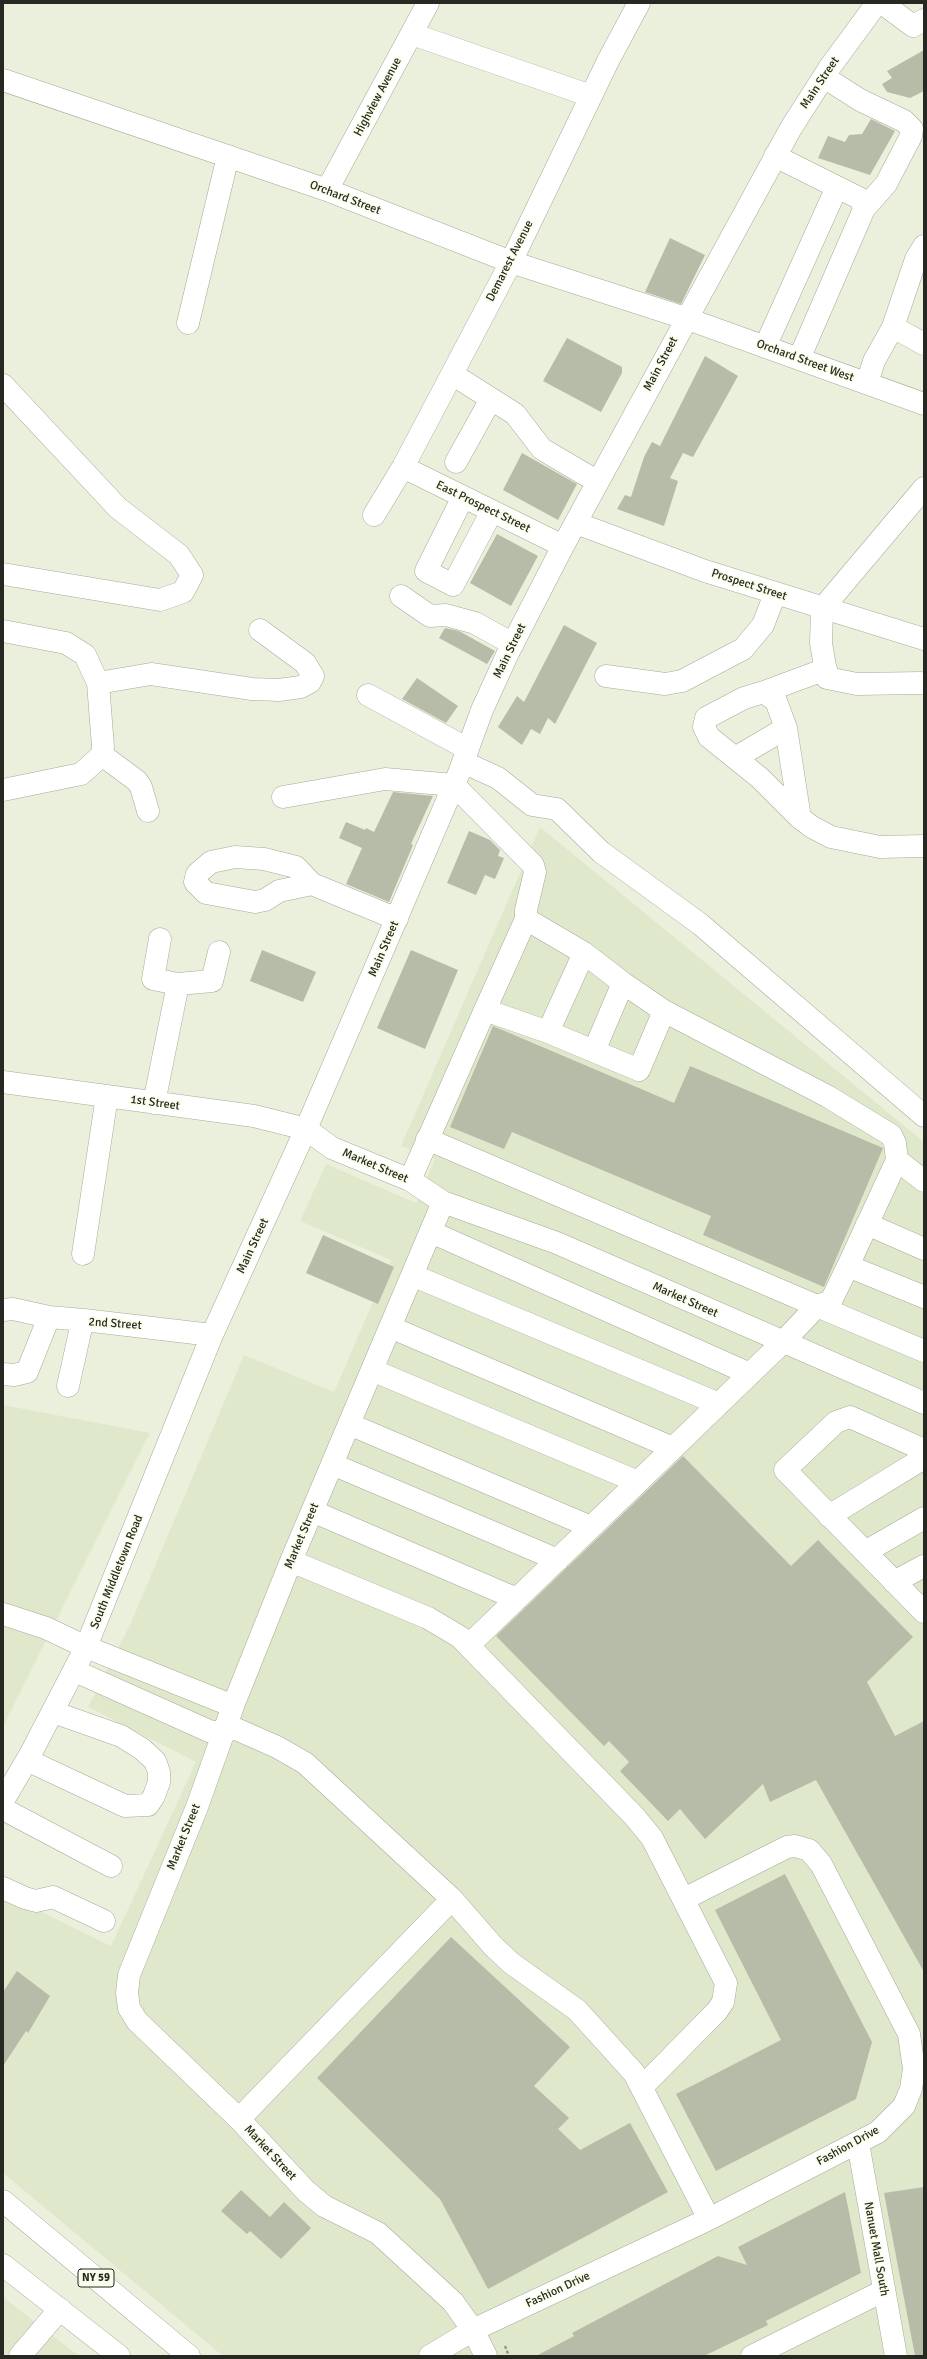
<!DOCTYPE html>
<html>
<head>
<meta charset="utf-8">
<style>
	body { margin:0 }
	#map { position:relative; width:927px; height:2359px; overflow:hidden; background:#ebf0dc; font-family:Signika,sans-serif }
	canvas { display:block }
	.frame { position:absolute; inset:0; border:4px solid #262821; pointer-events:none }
</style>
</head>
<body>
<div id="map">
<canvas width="927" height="2359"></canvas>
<div class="frame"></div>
</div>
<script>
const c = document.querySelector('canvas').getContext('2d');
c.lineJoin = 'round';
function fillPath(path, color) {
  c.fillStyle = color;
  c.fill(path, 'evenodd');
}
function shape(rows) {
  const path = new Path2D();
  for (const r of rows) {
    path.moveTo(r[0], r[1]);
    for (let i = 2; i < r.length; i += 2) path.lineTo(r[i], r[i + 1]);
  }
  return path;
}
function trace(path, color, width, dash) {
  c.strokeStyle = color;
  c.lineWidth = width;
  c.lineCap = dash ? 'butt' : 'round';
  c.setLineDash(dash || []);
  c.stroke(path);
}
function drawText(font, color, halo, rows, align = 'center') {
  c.font = font + ' Signika,sans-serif';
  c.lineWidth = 3.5;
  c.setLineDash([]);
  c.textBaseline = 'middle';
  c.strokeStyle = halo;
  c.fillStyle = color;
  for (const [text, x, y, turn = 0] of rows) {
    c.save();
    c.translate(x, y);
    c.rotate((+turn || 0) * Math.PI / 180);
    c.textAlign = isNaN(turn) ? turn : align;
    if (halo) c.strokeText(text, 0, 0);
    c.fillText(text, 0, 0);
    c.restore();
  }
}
fillPath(shape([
	[540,827,924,1142,924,2356,223,2356,3,2173,3,1893,111,1946,196,1762,88,1707,130,1625,244,1355,334,1392,391,1260,300,1221,326,1164,416,1203,435,1159,401,1146],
	[3,1405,150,1433,3,1727],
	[3,2297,79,2356,3,2356]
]), '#e0e8cc');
fillPath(shape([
	[924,50,924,91,910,98,887,92,882,84,892,78,887,71],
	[871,119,895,131,870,175,818,158,828,136,845,142,849,135,862,134],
	[670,238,705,255,681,304,645,292],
	[567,338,622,367,622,373,601,412,543,381],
	[705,356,738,376,693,457,683,453,670,478,678,481,664,526,617,509,625,495,631,497,644,457,652,442,660,446],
	[522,453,577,484,558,520,503,490],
	[497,534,538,556,511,606,470,583],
	[564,625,597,643,555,724,548,718,540,734,531,729,522,745,498,727,517,696,524,702],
	[445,628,459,631,495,651,487,664,439,638],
	[417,678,458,706,446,723,402,699],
	[393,792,433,796,411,844,413,845,389,902,346,884,362,848,339,838,346,822,365,830,366,828,374,832],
	[469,831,490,840,500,850,498,856,504,858,495,879,485,875,476,895,447,883],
	[262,950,316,972,303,1002,250,981],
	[411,950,458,970,425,1049,377,1028],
	[493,1026,674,1103,690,1066,883,1148,824,1287,703,1235,711,1216,512,1132,504,1149,450,1127],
	[323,1235,394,1267,378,1304,306,1273],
	[683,1456,791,1566,818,1540,913,1637,867,1682,895,1736,924,1721,924,1972,816,1780,770,1802,763,1784,705,1839,680,1809,668,1821,620,1771,629,1762,609,1741,604,1746,496,1636],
	[785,1874,872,2042,856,2099,716,2171,676,2094,781,2040,715,1910],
	[451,1937,570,2047,534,2086,569,2118,558,2129,580,2150,630,2123,668,2192,488,2289,440,2199,317,2078],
	[17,1971,50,1996,28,2033,26,2031,3,2066,3,1992],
	[924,2187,924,2356,915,2356,884,2193],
	[241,2190,270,2217,284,2202,311,2228,281,2259,250,2231,247,2234,221,2211],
	[845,2192,861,2273,766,2321,768,2325,704,2356,536,2356,574,2336,572,2333,718,2256,747,2265,738,2247]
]), '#b7bca9');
const minor = shape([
	[882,3,913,26,924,20],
	[412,34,591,96],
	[824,77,860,100,904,121,912,129,911,136,886,184,864,209],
	[3,80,327,190,511,262,685,318,924,404],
	[775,156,861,199,864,209,799,359],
	[327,190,428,3],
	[188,323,228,156],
	[893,327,916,259,924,246],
	[765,347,837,187],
	[452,374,515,414,542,449,598,482],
	[867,383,874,361,893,327,924,344],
	[3,385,118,508,179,555,192,575,183,592,160,600,3,574],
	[456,462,491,399],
	[403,467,563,546],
	[463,497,426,571,453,585,492,511],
	[374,515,403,467,511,262,608,61,639,3],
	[576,523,705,571,924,639],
	[401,596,430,616,446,615,475,623,513,644],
	[3,631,66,643,85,655,98,683,103,747,102,755,81,774,3,790],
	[606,676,665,684,682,681,743,649,763,625,775,594],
	[98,683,151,674,252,689,279,690,301,687,310,682,313,676,305,663,260,630],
	[921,683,857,684,827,678,821,643,822,609,924,488],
	[764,692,826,669],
	[368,695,468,749],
	[102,755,137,781,141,787,148,811],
	[735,758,786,728],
	[463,762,498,778,532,805,557,809,601,852,700,924,924,1116],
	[283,797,385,779,454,785,533,865,535,872,526,910,526,919],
	[800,818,786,728,776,701,764,692,744,698,706,718,704,727,709,737,760,778,800,818,812,827,831,837,880,847,924,846],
	[312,884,279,891,265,900,255,902,206,893,195,882,197,874,211,862,235,857,264,859,296,867,312,884,397,919],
	[160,939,153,979,178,984,212,981,219,952],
	[664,1011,827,1096,891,1135,895,1143,897,1160],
	[548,1032,584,953],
	[594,1051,623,983],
	[3,1082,254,1116,306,1129,332,1148,410,1180,443,1202,557,1243,924,1403],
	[154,1103,178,984],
	[427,1139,817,1306,782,1343,469,1645],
	[410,1180,485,1010,526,919,584,953,623,983,664,1011,639,1070,548,1032,485,1010],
	[924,1181,897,1160,848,1266,924,1297],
	[443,1202,291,1561,233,1706,197,1807,129,1975,127,1993,129,2008,137,2021,239,2119,306,2191,324,2206,378,2233,453,2302,473,2330,486,2356],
	[867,1224,924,1249],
	[431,1232,750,1374],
	[83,1254,107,1096],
	[412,1275,719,1404],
	[817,1306,924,1351],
	[817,1306,831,1301,848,1266],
	[3,1310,13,1309,49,1317,84,1320],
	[390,1327,673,1448],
	[372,1370,638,1482],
	[3,1374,14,1375,27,1372,49,1317],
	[68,1386,80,1332,84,1320,212,1335],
	[349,1424,591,1527],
	[924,1450,850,1417,836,1422,785,1470,924,1612],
	[332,1464,558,1560],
	[312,1511,517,1599],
	[829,1516,924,1458],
	[865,1552,924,1518],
	[291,1561,428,1618,460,1637,634,1816,652,1838,726,1983,723,2002,717,2011,642,2087],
	[894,1582,924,1566],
	[3,1614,46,1628,86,1647,233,1706],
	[75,1671,209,1731,224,1734],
	[227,1725,277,1747,305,1763,452,1899,493,1946,511,1963,577,2010,634,2073,709,2219],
	[27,1760,125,1806,148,1805,154,1796,159,1782,159,1772,155,1761,142,1749,121,1736,53,1712],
	[3,1801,31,1753,86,1647,212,1335,306,1129,459,773,482,710,508,653,563,546,791,128,830,67,877,3],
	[3,1809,111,1866],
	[3,1888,25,1898,36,1901,53,1897,104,1921],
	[239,2119,452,1899],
	[858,2143,896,2356],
	[20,2356,60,2309],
	[430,2356,473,2330,709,2219,878,2132,904,2106,911,2089,914,2069,909,2034,821,1864,809,1850,795,1846,787,1847,684,1899],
	[752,2356,883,2291]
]);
const major = shape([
	[3,2201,189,2356],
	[3,2265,119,2356]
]);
trace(minor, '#a5aa97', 23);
trace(major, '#a5aa97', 23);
trace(shape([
	[505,2346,509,2356]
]), '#939789', 2.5, [3, 2]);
trace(minor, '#fff', 22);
trace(major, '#fff', 22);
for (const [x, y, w] of [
	[96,2278,36]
]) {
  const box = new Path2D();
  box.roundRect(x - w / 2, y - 9, w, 18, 3);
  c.fillStyle = '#f8fee9';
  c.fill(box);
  trace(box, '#262821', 1);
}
drawText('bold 11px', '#262821', null, [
	["NY 59",96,2278]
]);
drawText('12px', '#262821', '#f8fee9', [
	["Main Street",820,83,-56],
	["Highview Avenue",378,97,-62],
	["Orchard Street",345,198,21],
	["Demarest Avenue",510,261,-63],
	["Orchard Street West",805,361,20],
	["Main Street",661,364,-62],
	["East Prospect Street",483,507,26],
	["Prospect Street",749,585,18],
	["Main Street",510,651,-64],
	["Main Street",384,949,-67],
	["1st Street",155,1103,8],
	["Market Street",375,1166,23],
	["Main Street",253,1246,-65],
	["Market Street",685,1300,24],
	["2nd Street",115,1324,4],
	["Market Street",302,1536,-67],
	["South Middletown Road",117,1572,-68],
	["Market Street",184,1837,-68],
	["Fashion Drive",848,2146,-29],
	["Market Street",270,2153,47],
	["Nanuet Mall South",876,2249,80],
	["Fashion Drive",558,2290,-25]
]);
</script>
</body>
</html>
